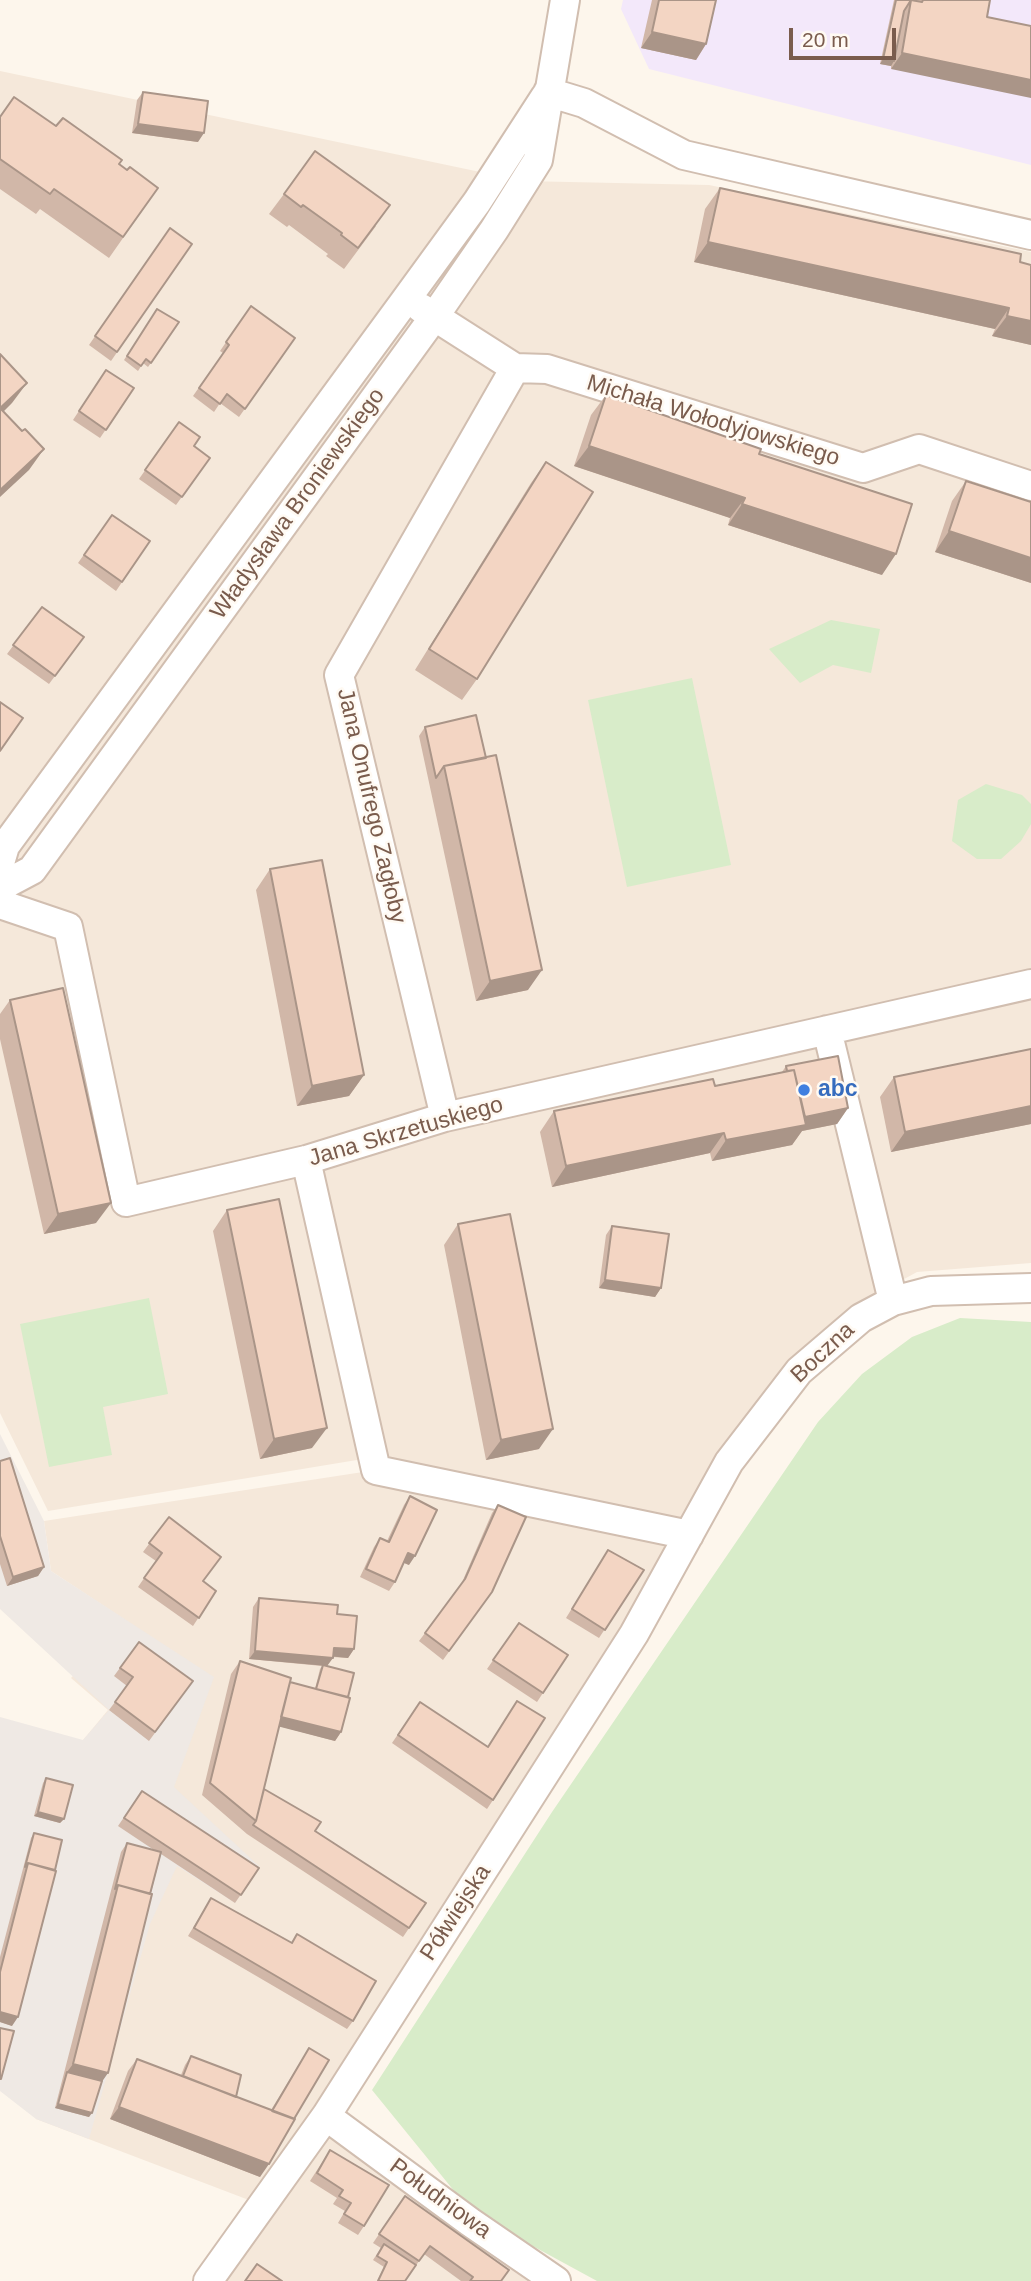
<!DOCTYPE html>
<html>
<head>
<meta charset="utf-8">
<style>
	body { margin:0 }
	#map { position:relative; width:1031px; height:2281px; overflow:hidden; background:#fdf6ec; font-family:Arial,sans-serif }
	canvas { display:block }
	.scale { position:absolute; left:789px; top:28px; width:107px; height:32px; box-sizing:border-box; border:4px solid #7a5c4d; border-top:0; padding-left:9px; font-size:21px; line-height:24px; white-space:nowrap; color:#7a5c4d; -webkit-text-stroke:5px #fffaf3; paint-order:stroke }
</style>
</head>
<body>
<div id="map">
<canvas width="1031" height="2281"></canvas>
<div class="scale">20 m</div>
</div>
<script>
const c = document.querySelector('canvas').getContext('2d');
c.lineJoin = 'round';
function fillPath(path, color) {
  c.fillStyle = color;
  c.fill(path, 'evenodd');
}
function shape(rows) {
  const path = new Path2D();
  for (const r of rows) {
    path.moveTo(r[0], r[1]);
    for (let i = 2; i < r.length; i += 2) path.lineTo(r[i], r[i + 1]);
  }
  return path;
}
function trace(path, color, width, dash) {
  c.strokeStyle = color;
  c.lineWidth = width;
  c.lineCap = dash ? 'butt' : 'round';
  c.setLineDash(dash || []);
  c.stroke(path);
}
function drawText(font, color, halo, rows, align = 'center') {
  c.font = font + ' Arial,sans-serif';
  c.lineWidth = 5;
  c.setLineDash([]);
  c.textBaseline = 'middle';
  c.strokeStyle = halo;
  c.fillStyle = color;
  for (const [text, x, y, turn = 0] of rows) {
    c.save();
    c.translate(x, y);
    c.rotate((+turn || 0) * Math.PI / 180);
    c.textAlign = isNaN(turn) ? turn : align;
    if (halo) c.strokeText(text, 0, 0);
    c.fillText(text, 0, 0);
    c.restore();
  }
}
fillPath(shape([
	[0,71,523,181,709,185,1031,252,1031,1263,917,1272,851,1308,791,1363,680,1524,381,1456,48,1511,0,1413],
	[376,1470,689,1535,326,2116,556,2281,208,2281,262,2205,36,2119,83,1740,108,1710,71,1678,125,1620,51,1571,44,1521]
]), '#f5e8da');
fillPath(shape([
	[0,1434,44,1521,51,1571,214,1677,174,1787,259,1866,235,1903,177,1866,150,1924,89,2139,36,2119,0,2091,0,1717,83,1740,109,1710,0,1609]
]), '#efe9e4');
fillPath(shape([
	[623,0,1031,0,1031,165,649,69,621,9]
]), '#f3e8fa');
fillPath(shape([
	[831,620,880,629,871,673,833,665,800,683,769,649],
	[692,678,731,865,627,887,588,700],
	[986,784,1022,795,1031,804,1031,824,1021,841,1001,859,977,859,952,841,958,800],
	[149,1298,168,1394,103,1407,112,1455,49,1467,20,1324],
	[960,1318,1031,1322,1031,2281,597,2281,472,2213,372,2090,552,1812,818,1422,862,1374,912,1337]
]), '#d8ecc9');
const street = shape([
	[548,92,584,103,684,155,1031,235],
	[421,308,515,368,547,369,863,468,919,449,1031,486],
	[0,863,5,846,407,298,477,202,545,97],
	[0,887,32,870,434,317,494,230,538,160,565,0],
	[0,904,68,927,126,1202,306,1160,445,1117,1031,984],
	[827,1030,893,1301],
	[445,1117,339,675,515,368],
	[306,1160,376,1470,689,1535],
	[326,2116,470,2222,556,2281],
	[208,2281,326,2116,634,1634,729,1462,799,1371,861,1318,893,1301,931,1291,1031,1288]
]);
trace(street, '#d1beb0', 32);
trace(street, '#fff', 28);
fillPath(shape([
	[652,0,716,0,706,44,696,60,641,48],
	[894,0,990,0,891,69,891,66,880,64],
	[143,92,198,142,132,133,137,100],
	[0,117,56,126,158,188,109,258,40,209,36,214,0,189],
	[720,188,1031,265,1031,345,992,336,995,329,694,262,705,209],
	[284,194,376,226,344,269,326,256,328,254,289,225,287,227,269,214],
	[170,228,192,244,111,361,89,345],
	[251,306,295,338,239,417,220,403,214,412,193,396,223,353,220,351],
	[157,309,179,322,148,367,143,363,138,371,124,360],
	[106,370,134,388,100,438,73,420],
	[606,395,882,575,728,525,730,518,574,466,591,415],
	[179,422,194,446,210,458,176,505,139,479],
	[546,462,477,679,462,700,415,670,531,483],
	[966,481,1031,502,1031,583,935,552,952,501],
	[112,515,150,541,116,591,78,563],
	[42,607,84,637,49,684,7,654],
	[476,715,528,990,476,1001,419,736,425,727],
	[270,869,364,1075,349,1096,297,1106,256,890],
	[10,1000,96,1223,44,1234,0,1039,0,1014],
	[1031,1049,1031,1124,891,1152,880,1097,894,1077],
	[786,1066,848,1108,837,1124,802,1131,792,1145,712,1161,710,1153,552,1187,540,1132,554,1111,715,1086,782,1072],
	[227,1210,312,1448,260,1459,213,1231],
	[458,1224,539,1449,486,1460,444,1245],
	[612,1226,661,1288,655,1297,599,1288,606,1235],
	[0,1461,44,1567,38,1576,7,1586,0,1564],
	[410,1496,409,1565,404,1563,395,1582,389,1591,360,1577,374,1547,380,1538,387,1541,404,1505],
	[498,1505,492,1592,443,1660,419,1641,460,1587,492,1513],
	[169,1517,203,1581,216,1591,193,1626,138,1587,156,1561,143,1552],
	[608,1550,644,1570,599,1638,566,1618],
	[259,1598,337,1614,354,1649,348,1658,333,1657,327,1666,348,1697,341,1732,335,1741,279,1726,264,1789,315,1831,426,1903,403,1937,247,1834,202,1795,231,1674,240,1661,290,1682,315,1689,320,1669,322,1666,249,1659,253,1607],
	[519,1623,568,1655,537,1702,487,1669],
	[139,1642,193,1681,149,1741,109,1710,127,1686,114,1676],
	[420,1702,493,1800,487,1809,392,1743],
	[46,1778,64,1819,60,1823,34,1816,43,1783],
	[142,1791,259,1868,235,1903,161,1854,102,2081,89,2117,55,2108,121,1852,127,1843,154,1850,118,1826],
	[34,1833,12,2026,0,2022,0,1957,31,1838],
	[211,1898,291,1943,297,1934,353,2021,347,2029,188,1936],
	[309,2048,260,2177,110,2119,128,2071,137,2059,181,2075,185,2065,191,2056,236,2097,271,2110],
	[330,2150,364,2226,358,2235,338,2223,345,2211,333,2204,337,2198,310,2181],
	[405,2196,501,2281,461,2281,424,2254,405,2281,377,2281,384,2267,373,2260,381,2248,373,2243]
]), '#d1b7a8');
fillPath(shape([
	[652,32,706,44,696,60,641,48],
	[902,53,1031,80,1031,98,891,69],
	[883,59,894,61,891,66,880,64],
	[138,124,204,133,198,142,132,133],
	[708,242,1009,308,995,329,694,262],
	[1007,316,1031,321,1031,345,992,336],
	[27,383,12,403,0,415,0,408],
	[589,446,745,498,730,518,574,466],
	[44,449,29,470,0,497,0,490],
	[742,504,896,554,882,575,728,525],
	[949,531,1031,558,1031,583,935,552],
	[542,970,528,990,476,1001,490,981],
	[364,1075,349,1096,297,1106,312,1086],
	[1031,1106,1031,1124,891,1152,905,1132],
	[848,1108,837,1124,802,1131,792,1145,712,1161,726,1140,800,1117],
	[724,1133,710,1153,552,1187,566,1166],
	[111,1203,96,1223,44,1234,58,1214],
	[605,1280,661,1288,655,1297,599,1288],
	[327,1428,312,1448,260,1459,274,1439],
	[553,1429,539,1449,486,1460,501,1440],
	[408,1553,415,1556,409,1565,402,1562],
	[44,1567,38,1576,7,1586,13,1577],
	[334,1648,354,1649,348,1658,328,1656],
	[255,1651,333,1658,327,1666,249,1659],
	[279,1716,341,1732,335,1741,273,1725],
	[38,1812,64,1819,60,1823,34,1816],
	[0,2012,18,2017,12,2026,0,2022],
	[73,2064,108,2073,99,2086,67,2072],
	[58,2104,92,2113,89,2117,55,2108],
	[119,2107,269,2164,260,2177,110,2119]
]), '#aa9588');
const building = shape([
	[659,0,716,0,706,44,652,32,659,0],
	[896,0,911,0,904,11,894,61,883,59,896,0],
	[911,0,922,2,923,0,990,0,987,17,1031,26,1031,80,902,53,911,0],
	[143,92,208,101,204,133,138,124,143,92],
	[14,97,56,126,63,118,122,160,119,164,127,170,130,167,158,188,123,237,54,189,50,194,0,159,0,117,14,97],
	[315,151,390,205,358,248,341,235,342,233,303,205,301,207,284,194,315,151],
	[720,188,1021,254,1020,262,1031,265,1031,321,1007,316,1009,308,708,242,720,188],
	[170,228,192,244,117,352,95,336,170,228],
	[251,306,295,338,245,409,227,394,220,404,199,388,229,345,226,342,251,306],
	[157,309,179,322,151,363,146,359,141,366,127,356,157,309],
	[0,354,27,383,0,408,22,431,25,429,44,449,0,490,0,354],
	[106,370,134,388,106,430,79,411,106,370],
	[606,395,761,449,759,454,912,504,896,554,742,504,745,498,589,446,606,395],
	[179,422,200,437,194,446,210,458,182,497,145,470,179,422],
	[546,462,593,492,477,679,429,649,546,462],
	[966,481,1031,502,1031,558,949,531,966,481],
	[112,515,150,541,122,582,84,555,112,515],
	[42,607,84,637,55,676,13,645,42,607],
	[0,702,23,718,0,751,0,702],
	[476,715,486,758,444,766,436,778,425,727,476,715],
	[496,755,542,970,490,981,444,766,496,755],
	[322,860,364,1075,312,1086,270,869,322,860],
	[63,988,111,1203,58,1214,10,1000,63,988],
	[1031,1049,1031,1106,905,1132,894,1077,1031,1049],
	[838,1056,848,1108,805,1117,794,1070,787,1071,786,1066,838,1056],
	[794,1070,806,1125,726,1140,724,1133,566,1166,554,1111,713,1079,715,1086,794,1070],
	[279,1199,327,1428,274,1439,227,1210,279,1199],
	[510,1214,553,1429,501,1440,458,1224,510,1214],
	[612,1226,669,1234,661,1288,605,1280,612,1226],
	[10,1458,44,1567,13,1577,0,1536,0,1461,10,1458],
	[410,1496,437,1510,415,1556,408,1553,395,1582,366,1569,380,1538,389,1542,410,1496],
	[498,1505,526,1517,492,1592,449,1651,425,1633,465,1579,498,1505],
	[169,1517,221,1557,203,1581,216,1591,199,1618,144,1578,162,1553,149,1543,169,1517],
	[608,1550,644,1570,605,1630,572,1609,608,1550],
	[259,1598,338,1605,337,1614,357,1616,354,1649,334,1648,333,1658,255,1651,259,1598],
	[519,1623,568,1655,543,1693,493,1660,519,1623],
	[139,1642,193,1681,155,1732,115,1702,133,1677,120,1668,139,1642],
	[240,1661,291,1678,256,1821,210,1783,240,1661],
	[323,1665,354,1673,348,1697,316,1689,323,1665],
	[290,1682,350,1698,341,1732,281,1717,290,1682],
	[517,1701,545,1718,493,1800,398,1735,420,1702,488,1747,517,1701],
	[46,1778,73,1785,64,1819,38,1812,46,1778],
	[264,1789,321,1822,315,1831,426,1903,409,1928,253,1825,256,1821,264,1789],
	[142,1791,259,1868,241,1895,124,1818,142,1791],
	[34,1833,62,1840,55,1870,28,1863,25,1867,34,1833],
	[127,1843,161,1852,150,1894,118,1885,115,1889,127,1843],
	[28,1863,56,1871,18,2017,0,2012,0,1972,28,1863],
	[118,1885,152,1894,108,2073,73,2064,118,1885],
	[211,1898,292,1943,297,1934,376,1981,353,2021,194,1928,211,1898],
	[0,2028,14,2031,1,2079,0,2079,0,2028],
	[309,2048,329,2060,294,2119,272,2111,309,2048],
	[191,2056,241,2075,236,2097,183,2076,191,2056],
	[137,2059,295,2119,269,2164,119,2107,137,2059],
	[67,2072,102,2081,92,2113,58,2104,67,2072],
	[330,2150,389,2185,364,2226,344,2214,351,2203,339,2196,343,2190,317,2173,330,2150],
	[405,2196,509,2270,501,2281,470,2281,473,2277,430,2246,419,2261,379,2234,405,2196],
	[384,2244,416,2265,405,2281,378,2281,387,2262,377,2256,384,2244],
	[257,2264,282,2281,245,2281,257,2264]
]);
fillPath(building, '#f3d5c3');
trace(building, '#aa9588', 2);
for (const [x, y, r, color] of [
	[804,1090,7,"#3f7fe0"]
]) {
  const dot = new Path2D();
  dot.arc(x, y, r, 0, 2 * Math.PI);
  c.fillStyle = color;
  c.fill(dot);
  trace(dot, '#fffaf3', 2.5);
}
drawText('23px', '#7a5c4d', '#fffaf3', [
	["Michała Wołodyjowskiego",713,421,17],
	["Władysława Broniewskiego",298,504,-54],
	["Jana Onufrego Zagłoby",371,806,77],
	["Jana Skrzetuskiego",406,1132,-16],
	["Boczna",823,1353,-43],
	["Półwiejska",456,1913,-57],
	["Południowa",440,2199,36]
]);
drawText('bold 23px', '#366cbe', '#fffaf3', [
	["abc",818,1090]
], 'left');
</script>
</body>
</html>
